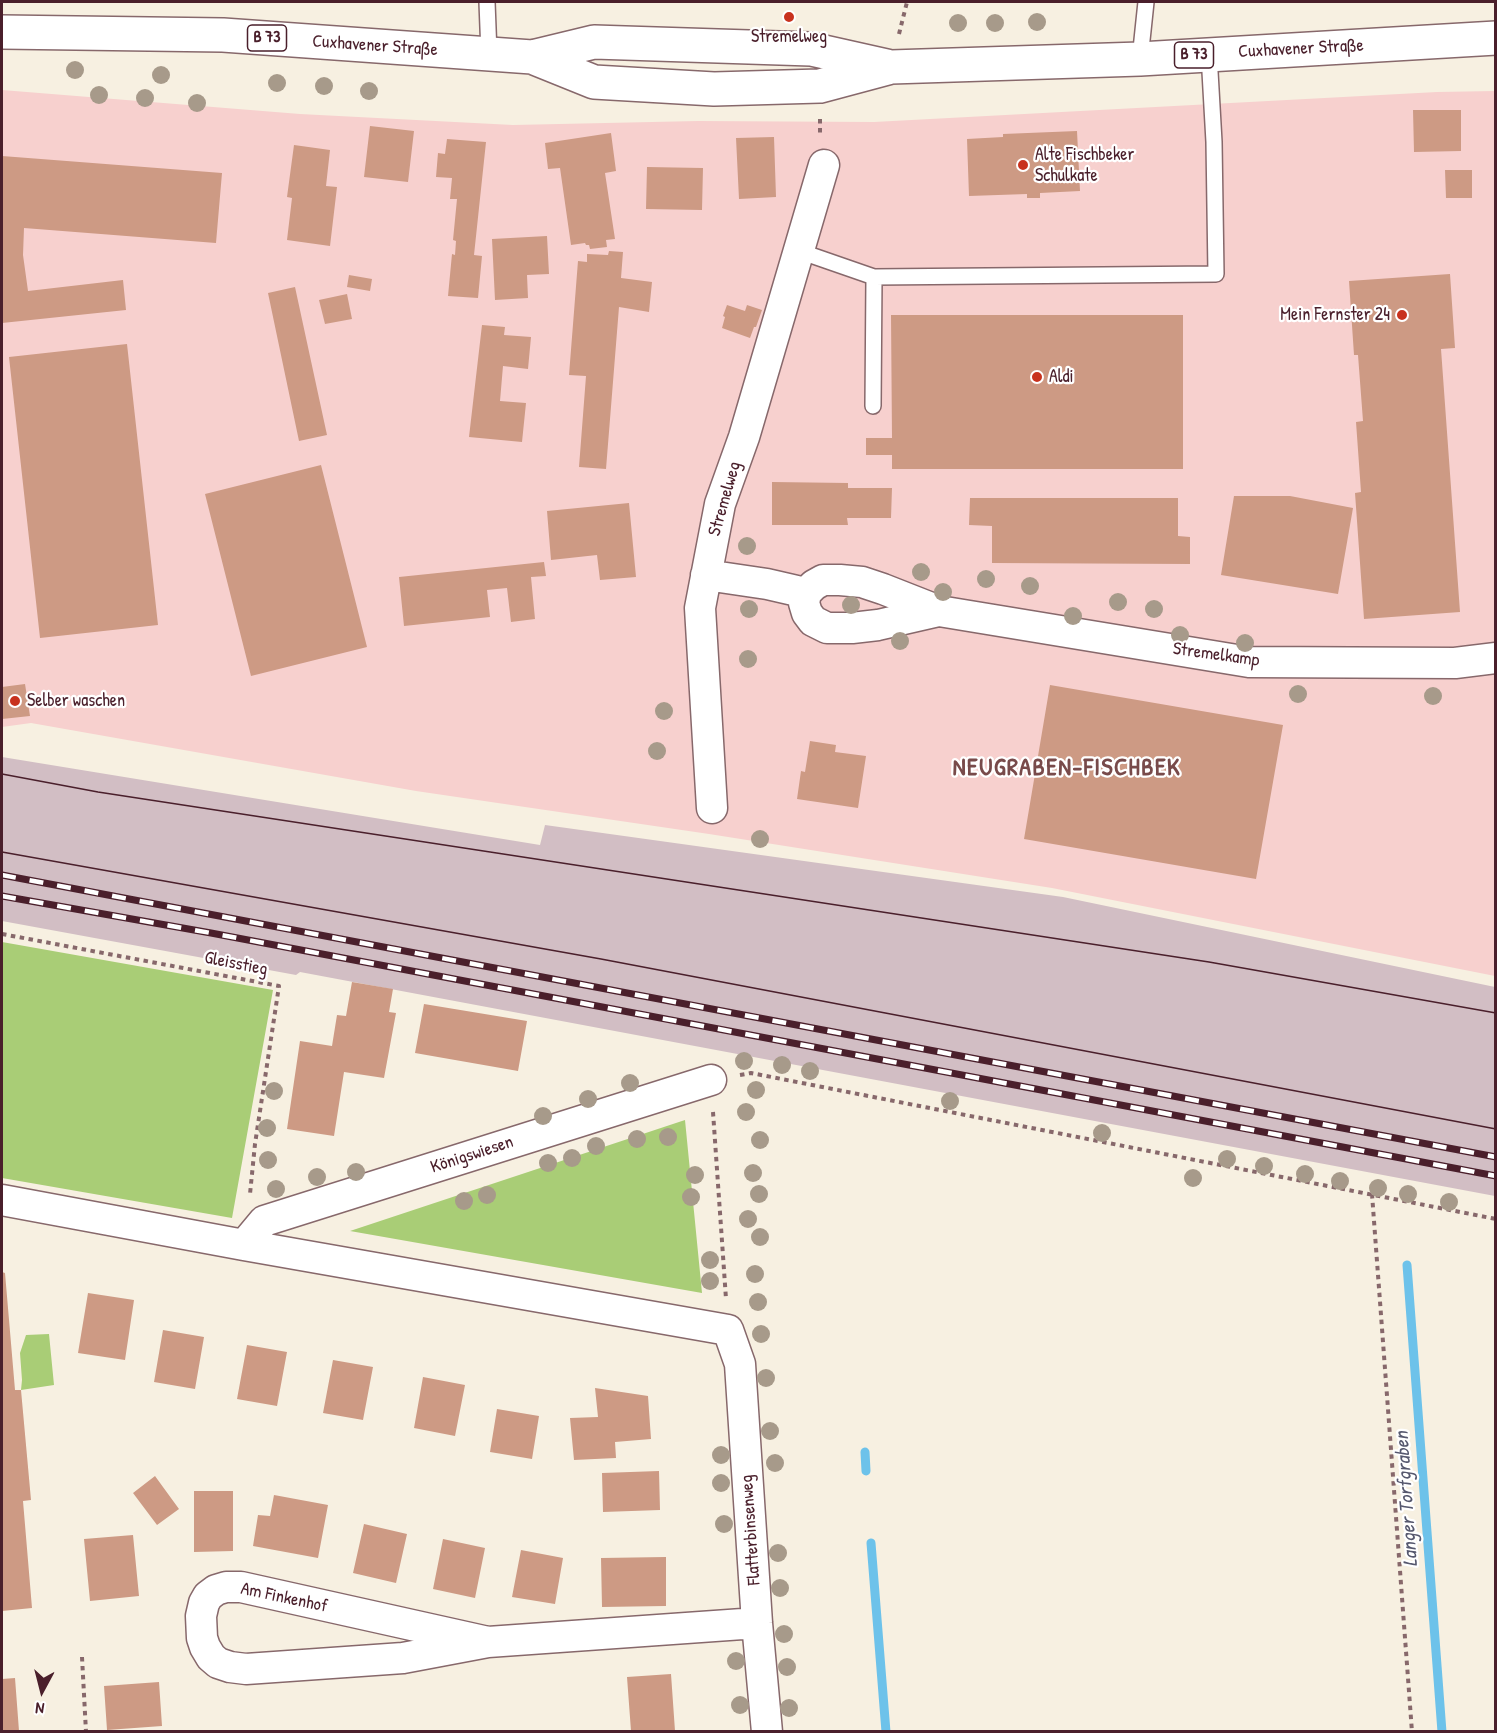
<!DOCTYPE html>
<html>
<head>
<meta charset="utf-8">
<style>
	body { margin:0 }
	#map { position:relative; width:1497px; height:1733px; overflow:hidden; background:#f7f0e1; font-family:"Patrick Hand",sans-serif }
	canvas { display:block }
	.frame { position:absolute; inset:0; border:3px solid #4a1f2b; pointer-events:none }
	.north { position:absolute; left:12px; top:1661px; width:60px; height:60px; -webkit-text-stroke:4px #fff; paint-order:stroke; rotate:187deg; font-size:16px; font-weight:700; line-height:24px; text-align:center; color:#4a1f2b }
	.north::after { content:''; display:block; margin:auto; width:21px; height:27px; background:#4a1f2b; clip-path:polygon(50% 0,100% 100%,50% 72%,0 100%) }
</style>
</head>
<body>
<div id="map">
<canvas width="1497" height="1733"></canvas>
<div class="frame"></div>
<div class="north">N</div>
</div>
<script>
const c = document.querySelector('canvas').getContext('2d');
c.lineJoin = 'round';
function fillPath(path, color) {
  c.fillStyle = color;
  c.fill(path, 'evenodd');
}
function shape(rows) {
  const path = new Path2D();
  for (const r of rows) {
    path.moveTo(r[0], r[1]);
    for (let i = 2; i < r.length; i += 2) path.lineTo(r[i], r[i + 1]);
  }
  return path;
}
function trace(path, color, width, dash) {
  c.strokeStyle = color;
  c.lineWidth = width;
  c.lineCap = dash ? 'butt' : 'round';
  c.setLineDash(dash || []);
  c.stroke(path);
}
function drawText(font, color, halo, rows, align = 'center') {
  c.font = font + ' "Patrick Hand",sans-serif';
  c.lineWidth = 4.5;
  c.setLineDash([]);
  c.textBaseline = 'middle';
  c.strokeStyle = halo;
  c.fillStyle = color;
  for (const [text, x, y, turn = 0] of rows) {
    c.save();
    c.translate(x, y);
    c.rotate((+turn || 0) * Math.PI / 180);
    c.textAlign = isNaN(turn) ? turn : align;
    if (halo) c.strokeText(text, 0, 0);
    c.fillText(text, 0, 0);
    c.restore();
  }
}
fillPath(shape([
	[2,90,300,114,513,125,698,121,874,122,1437,92,1495,91,1495,976,1052,888,709,834,416,791,31,723,2,727]
]), '#f7d0ce');
fillPath(shape([
	[2,757,540,845,545,825,1063,897,1495,987,1495,1196,300,972,296,975,2,921]
]), '#d2bec4');
fillPath(shape([
	[2,942,273,990,232,1218,2,1178],
	[685,1120,702,1293,350,1231],
	[49,1334,54,1385,21,1390,22,1380,20,1353,26,1335]
]), '#a9cd76');
trace(shape([
	[1407,1265,1442,1732],
	[865,1452,866,1471],
	[871,1543,886,1732]
]), '#6dc2ea', 9);
fillPath(shape([
	[1413,110,1461,110,1461,151,1414,152],
	[370,126,414,131,408,182,364,177],
	[1077,131,1080,191,1040,193,1040,198,1027,198,1027,194,969,196,967,139,1003,137,1003,134],
	[611,133,616,171,605,173,615,239,606,240,607,247,590,249,589,245,586,245,585,243,571,245,560,168,548,169,545,143],
	[774,137,776,197,739,199,736,138],
	[447,139,486,142,474,255,482,256,478,298,448,296,452,254,455,255,456,241,453,240,457,199,450,199,452,178,436,177,438,153,445,154],
	[294,145,330,150,326,186,337,187,330,246,287,240,292,198,287,197],
	[2,156,222,173,216,243,24,228,23,255,28,291,123,280,126,310,2,323],
	[647,167,703,168,702,210,646,209],
	[1445,170,1472,170,1472,198,1446,198],
	[547,236,549,274,527,275,528,298,495,300,492,239],
	[609,251,623,252,621,278,652,282,649,312,619,307,606,469,579,467,586,376,569,375,578,261,587,262,587,254,608,255],
	[1450,274,1455,348,1441,349,1460,612,1364,619,1355,493,1361,492,1356,422,1363,421,1358,355,1354,355,1349,281],
	[349,275,372,279,370,291,347,287],
	[295,287,327,435,299,441,268,293],
	[347,294,352,319,325,324,319,300],
	[727,305,745,311,747,305,762,310,756,327,754,327,750,338,722,328,725,317,723,316],
	[891,315,1183,315,1183,469,892,469,892,455,866,455,866,438,892,438],
	[482,325,505,327,504,335,531,337,528,369,503,366,500,401,526,403,522,442,469,437],
	[127,344,158,625,40,638,9,357],
	[321,465,367,647,251,676,205,494],
	[772,482,848,483,848,488,892,488,891,518,847,518,848,525,772,525],
	[1234,496,1290,496,1353,508,1338,594,1221,575],
	[970,498,1178,498,1178,536,1190,537,1190,564,992,563,992,526,969,525],
	[629,503,636,577,600,580,597,555,551,560,547,511],
	[544,562,546,576,531,577,535,619,511,622,507,588,487,590,490,617,404,626,399,577],
	[25,684,30,716,2,719,2,687],
	[1050,685,1283,725,1256,879,1024,839],
	[810,741,836,745,835,752,866,756,858,808,797,799,801,771,805,772],
	[352,982,393,989,389,1012,396,1013,384,1078,344,1072,334,1136,287,1129,300,1041,332,1046,337,1015,346,1016],
	[424,1004,527,1021,518,1071,415,1053],
	[2,1272,5,1273,15,1390,21,1390,31,1500,23,1501,32,1608,2,1611],
	[88,1293,134,1300,125,1360,78,1353],
	[163,1330,204,1337,195,1389,154,1382],
	[247,1345,287,1352,277,1406,237,1399],
	[333,1360,373,1367,363,1420,323,1413],
	[423,1377,465,1385,455,1436,414,1428],
	[595,1388,648,1396,651,1439,615,1442,616,1458,574,1460,570,1418,598,1417],
	[497,1409,539,1416,532,1459,490,1452],
	[659,1471,660,1510,603,1512,602,1473],
	[155,1476,179,1509,157,1525,133,1493],
	[194,1491,233,1491,233,1551,194,1552],
	[274,1495,328,1505,318,1558,253,1546,258,1515,270,1516],
	[364,1524,407,1534,396,1583,353,1573],
	[133,1535,139,1596,90,1601,84,1539],
	[443,1539,485,1548,475,1598,433,1589],
	[521,1550,563,1558,555,1604,512,1597],
	[666,1557,666,1606,602,1607,601,1558],
	[671,1674,675,1731,631,1731,627,1677],
	[15,1678,19,1731,2,1731,2,1679],
	[159,1682,162,1726,107,1730,104,1686]
]), '#cd9a84');
const lane = shape([
	[487,2,489,54],
	[1140,59,1146,2],
	[799,251,874,277,873,406],
	[874,277,1216,274,1214,142,1209,54]
]);
const street = shape([
	[706,575,767,584,806,593],
	[939,611,878,625,852,628,827,628,813,621,807,613,804,603,806,593,814,585,823,580,840,580,862,582,883,589,939,611,1249,662,1455,663,1496,658],
	[712,808,700,608,720,504,744,437,824,165],
	[2,1200,244,1245,728,1330,740,1364,757,1623,767,1732],
	[244,1245,264,1221,711,1080],
	[488,1642,241,1587,226,1587,216,1590,208,1596,204,1603,201,1616,202,1638,205,1647,211,1657,218,1663,230,1667,246,1669,403,1658,488,1642,757,1623]
]);
const primary = shape([
	[2,32,223,35,532,57,594,82,714,89,820,86,891,67,1140,59,1496,38],
	[532,57,594,42,811,49,887,66]
]);
trace(lane, '#87686b', 18);
trace(street, '#87686b', 33);
trace(primary, '#87686b', 36);
trace(shape([
	[899,34,907,2],
	[820,119,820,135],
	[2,934,279,986,255,1144,250,1194],
	[740,1075,751,1073,1496,1219],
	[713,1112,726,1299],
	[1372,1194,1412,1732],
	[82,1657,86,1732]
]), '#87686b', 4, [4.5, 4.5]);
trace(lane, '#fff', 15);
trace(street, '#fff', 30);
trace(primary, '#fff', 33);
trace(shape([
	[2,774,98,792,1209,962,1496,1013],
	[2,852,601,959,1496,1129]
]), '#4a1f2b', 1.5);
const rail = shape([
	[2,875,1496,1157],
	[2,896,211,933,1496,1176]
]);
trace(rail, '#4a1f2b', 7);
trace(rail, '#fff', 4.5, [14]);
c.fillStyle = '#a79a8a';
for (const [x, y] of [
	[1037,22],
	[958,23],
	[995,23],
	[75,70],
	[161,75],
	[277,83],
	[324,86],
	[369,91],
	[99,95],
	[145,98],
	[197,103],
	[747,546],
	[921,572],
	[986,579],
	[1030,586],
	[943,592],
	[1118,602],
	[851,605],
	[749,609],
	[1154,609],
	[1073,616],
	[1180,635],
	[900,641],
	[1245,643],
	[748,659],
	[1298,694],
	[1433,696],
	[664,711],
	[657,751],
	[760,839],
	[744,1061],
	[782,1065],
	[810,1071],
	[630,1083],
	[756,1090],
	[274,1091],
	[588,1099],
	[950,1101],
	[746,1112],
	[543,1116],
	[267,1128],
	[1102,1133],
	[668,1137],
	[637,1139],
	[760,1140],
	[596,1146],
	[572,1158],
	[1227,1159],
	[268,1160],
	[548,1163],
	[1264,1166],
	[356,1172],
	[753,1173],
	[1305,1174],
	[695,1175],
	[317,1177],
	[1193,1178],
	[1340,1181],
	[1378,1188],
	[276,1189],
	[759,1194],
	[1408,1194],
	[487,1195],
	[691,1197],
	[464,1201],
	[1449,1202],
	[748,1219],
	[760,1237],
	[710,1260],
	[755,1274],
	[710,1281],
	[758,1302],
	[761,1334],
	[766,1378],
	[770,1431],
	[721,1455],
	[775,1463],
	[721,1483],
	[724,1524],
	[778,1553],
	[780,1588],
	[784,1634],
	[736,1661],
	[787,1667],
	[740,1705],
	[789,1708]
]) {
  c.beginPath();
  c.arc(x, y, 9, 0, 2 * Math.PI);
  c.fill();
}
for (const [x, y, r, color] of [
	[789,17,6,"#c8321e"],
	[1023,165,6,"#c8321e"],
	[1402,315,6,"#c8321e"],
	[1037,377,6,"#c8321e"],
	[15,701,6,"#c8321e"]
]) {
  const dot = new Path2D();
  dot.arc(x, y, r, 0, 2 * Math.PI);
  c.fillStyle = color;
  c.fill(dot);
  trace(dot, '#fff', 2);
}
for (const [x, y, w] of [
	[267,38,39],
	[1194,55,39]
]) {
  const box = new Path2D();
  box.roundRect(x - w / 2, y - 13, w, 26, 4.5);
  c.fillStyle = '#fff';
  c.fill(box);
  trace(box, '#4a1f2b', 1.5);
}
drawText('bold 16px', '#4a1f2b', null, [
	["B 73",267,38],
	["B 73",1194,55]
]);
drawText('18px', '#4a1f2b', '#fff', [
	["Stremelweg",789,37,"center"],
	["Alte Fischbeker",1035,155],
	["Schulkate",1035,176],
	["Mein Fernster 24",1390,315,"right"],
	["Aldi",1049,377],
	["Selber waschen",27,701]
], 'left');
drawText('18px', '#4a1f2b', '#fff', [
	["Cuxhavener Straße",375,46,4],
	["Cuxhavener Straße",1301,49,-3],
	["Stremelweg",725,499,-74],
	["Stremelkamp",1216,655,8],
	["Gleisstieg",236,964,11],
	["Königswiesen",472,1155,-18],
	["Flatterbinsenweg",751,1530,-94],
	["Am Finkenhof",284,1598,12]
]);
drawText('italic 20px', '#56586e', '#fff', [
	["Langer Torfgraben",1407,1499,-94]
]);
c.letterSpacing = '1.5px';
drawText('bold 24px', '#784a4a', '#fff', [
	["NEUGRABEN-FISCHBEK",1067,769]
]);
c.letterSpacing = '0px';
</script>
</body>
</html>
